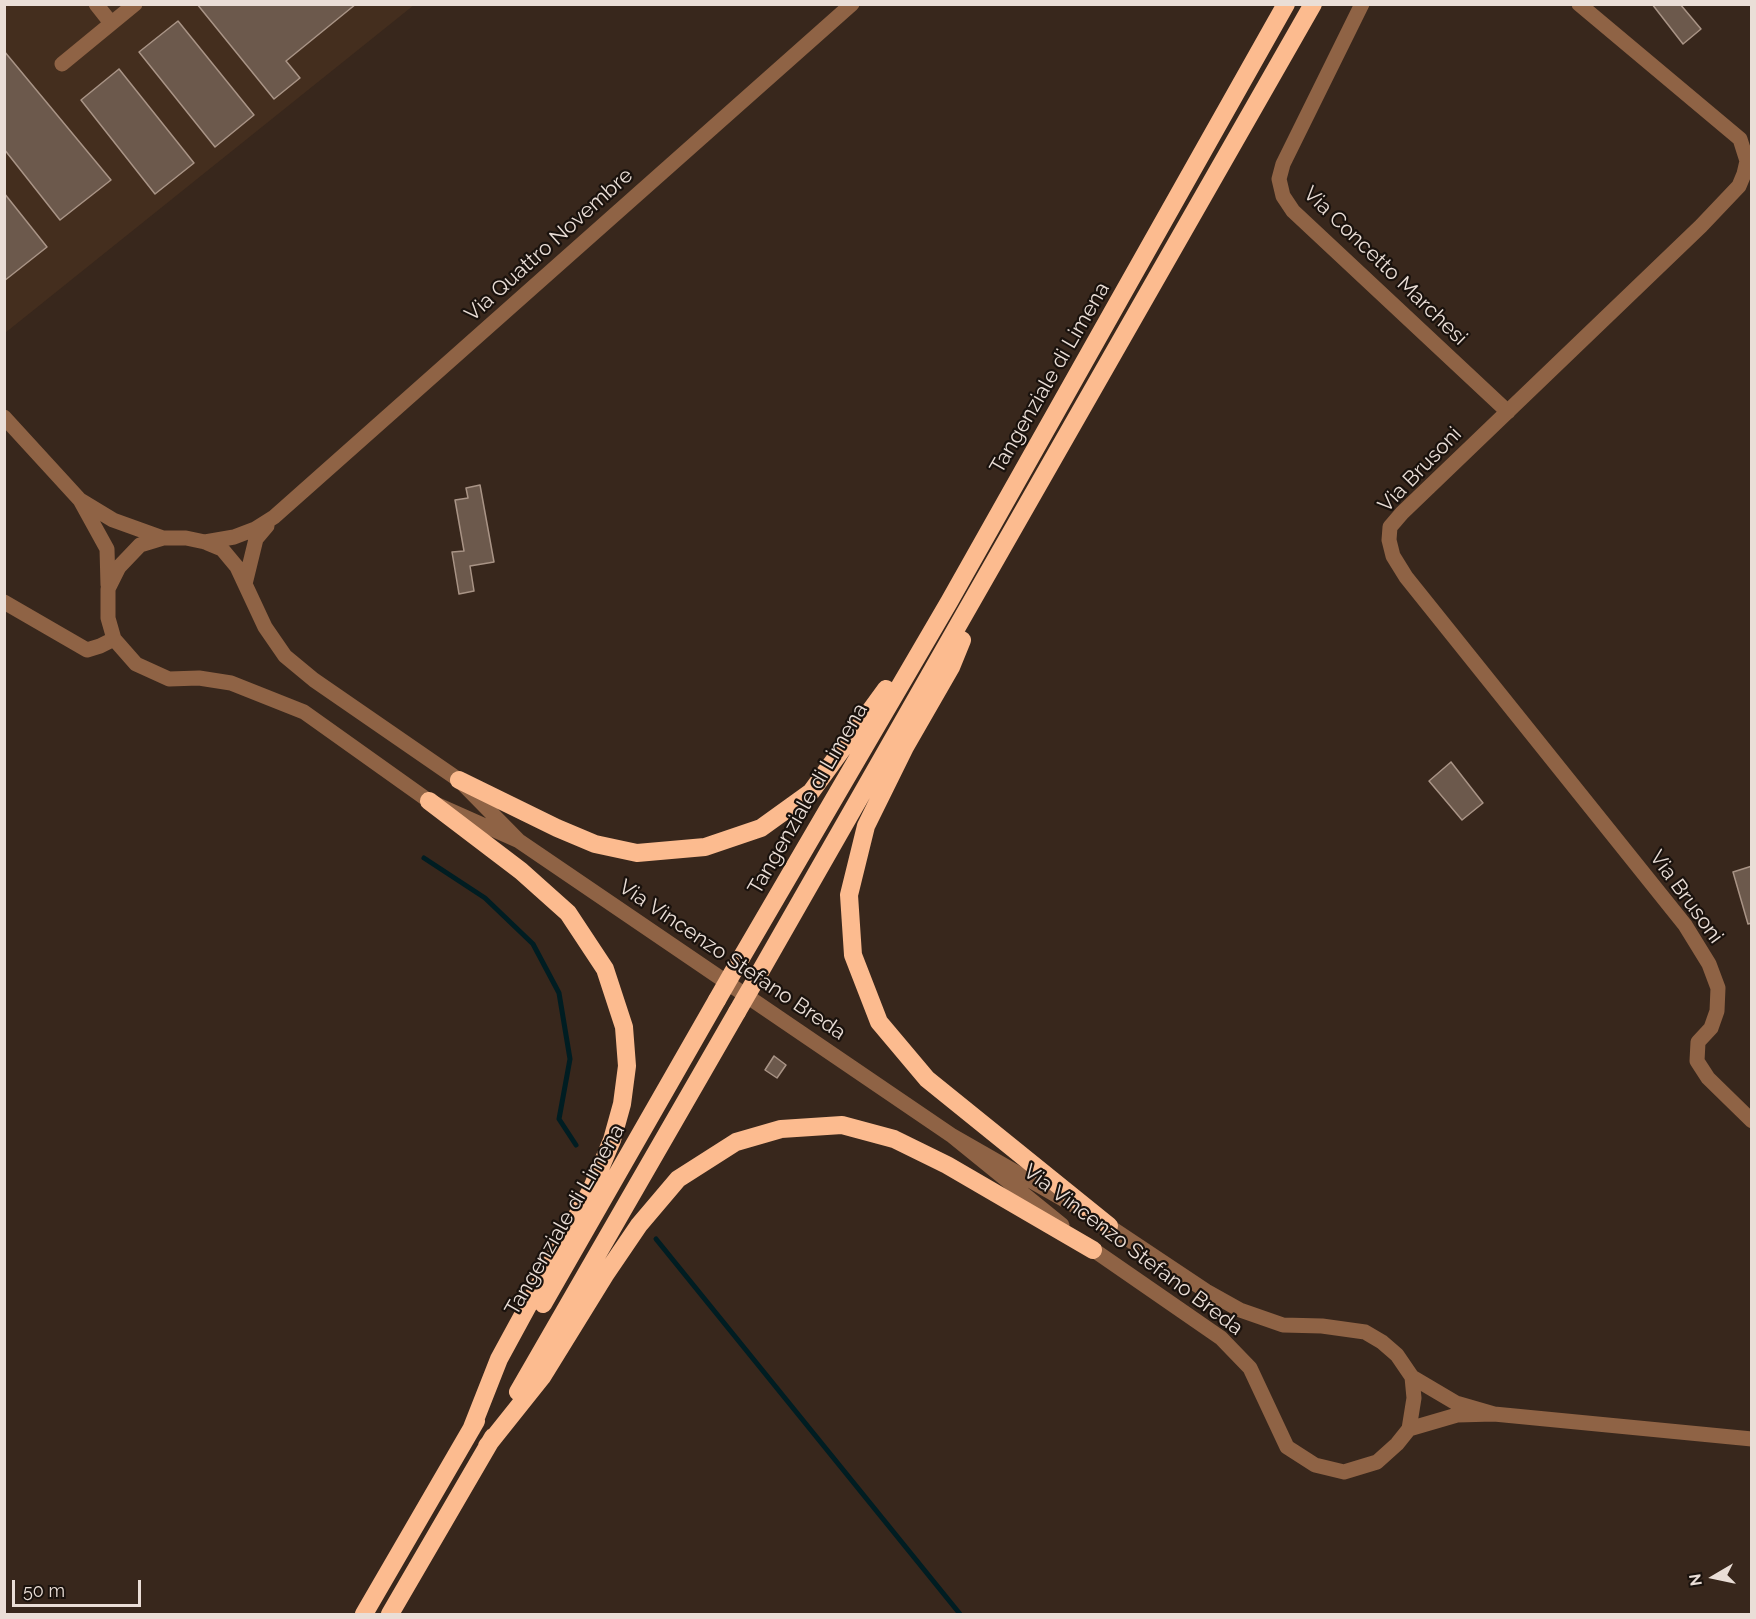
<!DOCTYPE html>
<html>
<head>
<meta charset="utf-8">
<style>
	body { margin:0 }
	#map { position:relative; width:1756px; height:1619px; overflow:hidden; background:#38271c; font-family:Raleway,sans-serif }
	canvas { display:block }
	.frame { position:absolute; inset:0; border:6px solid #eaded7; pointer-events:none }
	.north { position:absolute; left:1684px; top:1547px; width:60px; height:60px; -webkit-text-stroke:4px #1a120d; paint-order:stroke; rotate:261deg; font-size:16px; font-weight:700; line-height:24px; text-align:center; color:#eaded7 }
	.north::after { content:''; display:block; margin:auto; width:21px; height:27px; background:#eaded7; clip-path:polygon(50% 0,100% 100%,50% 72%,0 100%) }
	.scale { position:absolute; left:12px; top:1580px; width:129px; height:27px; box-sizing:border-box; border:3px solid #eaded7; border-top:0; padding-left:8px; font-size:18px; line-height:21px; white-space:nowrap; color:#eaded7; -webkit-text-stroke:4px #1a120d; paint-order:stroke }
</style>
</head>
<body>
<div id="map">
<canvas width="1756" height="1619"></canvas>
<div class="frame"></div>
<div class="north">N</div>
<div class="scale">50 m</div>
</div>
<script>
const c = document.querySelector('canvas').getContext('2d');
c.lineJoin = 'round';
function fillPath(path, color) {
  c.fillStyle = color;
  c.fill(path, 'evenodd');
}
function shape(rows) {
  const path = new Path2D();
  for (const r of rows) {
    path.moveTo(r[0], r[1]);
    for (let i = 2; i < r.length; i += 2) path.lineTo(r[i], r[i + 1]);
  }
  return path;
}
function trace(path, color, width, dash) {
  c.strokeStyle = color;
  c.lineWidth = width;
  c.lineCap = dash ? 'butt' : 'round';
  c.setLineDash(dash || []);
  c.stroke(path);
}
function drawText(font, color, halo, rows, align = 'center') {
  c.font = font + ' Raleway,sans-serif';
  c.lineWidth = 4.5;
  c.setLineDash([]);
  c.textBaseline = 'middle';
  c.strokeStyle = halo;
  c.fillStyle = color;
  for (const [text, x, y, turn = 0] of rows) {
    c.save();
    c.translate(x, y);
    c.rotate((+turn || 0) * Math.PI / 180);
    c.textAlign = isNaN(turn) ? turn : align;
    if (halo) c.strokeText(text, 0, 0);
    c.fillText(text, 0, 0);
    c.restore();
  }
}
fillPath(shape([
	[5,5,414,5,5,333]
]), '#442e1e');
trace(shape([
	[424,858,485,898,533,944,559,993,570,1059,559,1119,576,1145],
	[656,1239,960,1614]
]), '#001d22', 5);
const building = shape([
	[197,4,356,4,286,61,300,78,274,99,197,4],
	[1652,4,1680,4,1701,29,1683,44,1652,4],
	[178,21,254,115,215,147,139,52,178,21],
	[4,51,111,180,60,220,4,149,4,51],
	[119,69,194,163,155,194,81,100,119,69],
	[4,193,47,247,4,281,4,193],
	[480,485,494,562,470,566,474,591,459,594,452,552,464,551,455,500,468,498,466,488,480,485],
	[1451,762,1483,803,1462,820,1429,781,1451,762],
	[1752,866,1752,923,1748,924,1733,872,1752,866],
	[774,1056,786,1065,777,1078,765,1070,774,1056]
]);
fillPath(building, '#6c594c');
trace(building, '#a99486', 1.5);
trace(shape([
	[96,4,111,23],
	[1362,4,1283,164,1279,179,1283,196,1293,211,1508,412],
	[1579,4,1740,139,1747,161,1744,174,1739,186,1701,226,1402,513,1390,527,1389,540,1393,556,1406,577,1685,925,1709,964,1718,988,1717,1011,1711,1028,1698,1042,1697,1061,1708,1078,1752,1121],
	[62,64,135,4],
	[4,417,80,500,107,549,108,585],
	[80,500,113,520,163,538],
	[205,542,234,537,255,529,274,517,852,4],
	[245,584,256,539,267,526],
	[4,602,87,650,100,646,114,639],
	[519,841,459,780,314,680,285,656,265,627,237,567,222,549,205,542,186,538,163,538,140,545,119,567,108,589,108,618,114,639,136,664,169,679,199,678,231,683,304,712,429,801,519,841,951,1135,1062,1225],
	[951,1135,1075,1206],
	[1085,1244,1221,1338,1250,1368,1287,1447,1315,1465,1344,1472,1377,1462,1397,1444,1409,1429,1414,1398,1412,1377,1397,1355,1382,1342,1365,1332,1322,1326,1283,1325,1240,1310,1206,1291,1101,1221],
	[1494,1414,1752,1439],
	[1409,1429,1457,1415,1494,1414,1456,1403,1412,1377]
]), '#8f6345', 15);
trace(shape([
	[962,640,951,667,905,747,866,826,849,895,853,955,879,1022,927,1079,1109,1226],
	[459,780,557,828,595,844,637,853,705,847,761,828,811,792,886,689],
	[429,801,521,871,568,913,605,969,624,1027,627,1066,622,1104,612,1140,592,1188,499,1359,471,1430],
	[737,965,949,602,1286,4],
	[756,979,1313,4],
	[543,1304,717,1000],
	[518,1392,737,1012],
	[487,1446,542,1377,605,1275,639,1225,678,1179,736,1142,781,1129,842,1125,894,1139,947,1165,1093,1250],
	[364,1614,476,1421],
	[390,1614,493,1437]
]), '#fcbb8f', 18);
trace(shape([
	[717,1000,737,965],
	[737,1012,756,979]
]), '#fcbb8f', 18);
drawText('21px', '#eaded7', '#1a120d', [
	["Via Quattro Novembre",549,245,-42],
	["Via Concetto Marchesi",1385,266,44],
	["Tangenziale di Limena",1050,378,-60],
	["Via Brusoni",1420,470,-46],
	["Tangenziale di Limena",808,799,-60],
	["Via Brusoni",1686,897,54],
	["Via Vincenzo Stefano Breda",732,960,34],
	["Tangenziale di Limena",565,1220,-60],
	["Via Vincenzo Stefano Breda",1133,1250,37]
]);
</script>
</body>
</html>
